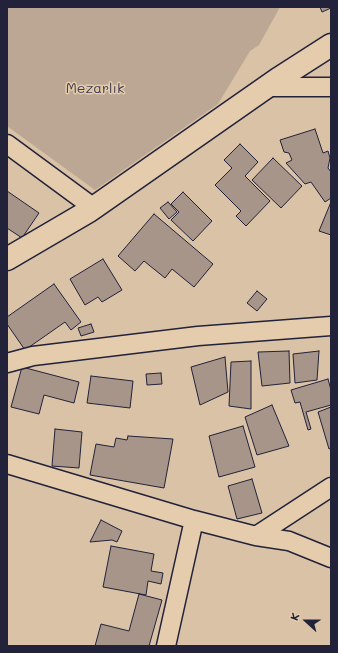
<!DOCTYPE html>
<html>
<head>
<meta charset="utf-8">
<style>
	body { margin:0 }
	#map { position:relative; width:338px; height:653px; overflow:hidden; background:#d9c2a6; font-family:Mali,sans-serif }
	canvas { display:block }
	.frame { position:absolute; inset:0; border:8px solid #22223b; pointer-events:none }
	.north { position:absolute; left:286px; top:601px; width:40px; height:40px; -webkit-text-stroke:3px #e5ccad; paint-order:stroke; rotate:291deg; font-size:11px; font-weight:700; line-height:16px; text-align:center; color:#22223b }
	.north::after { content:''; display:block; margin:auto; width:14px; height:18px; background:#22223b; clip-path:polygon(50% 0,100% 100%,50% 72%,0 100%) }
</style>
</head>
<body>
<div id="map">
<canvas width="338" height="653"></canvas>
<div class="frame"></div>
<div class="north">K</div>
</div>
<script>
const c = document.querySelector('canvas').getContext('2d');
c.lineJoin = 'round';
function fillPath(path, color) {
  c.fillStyle = color;
  c.fill(path, 'evenodd');
}
function shape(rows) {
  const path = new Path2D();
  for (const r of rows) {
    path.moveTo(r[0], r[1]);
    for (let i = 2; i < r.length; i += 2) path.lineTo(r[i], r[i + 1]);
  }
  return path;
}
function trace(path, color, width, dash) {
  c.strokeStyle = color;
  c.lineWidth = width;
  c.lineCap = dash ? 'butt' : 'round';
  c.setLineDash(dash || []);
  c.stroke(path);
}
function drawText(font, color, halo, rows, align = 'center') {
  c.font = font + ' Mali,sans-serif';
  c.lineWidth = 3;
  c.setLineDash([]);
  c.textBaseline = 'middle';
  c.strokeStyle = halo;
  c.fillStyle = color;
  for (const [text, x, y, turn = 0] of rows) {
    c.save();
    c.translate(x, y);
    c.rotate((+turn || 0) * Math.PI / 180);
    c.textAlign = isNaN(turn) ? turn : align;
    if (halo) c.strokeText(text, 0, 0);
    c.fillText(text, 0, 0);
    c.restore();
  }
}
fillPath(shape([
	[7,7,280,7,259,45,250,51,218,104,95,190,7,126]
]), '#bba794');
const building = shape([
	[320,7,331,7,331,8,322,12,320,7],
	[315,129,323,153,328,151,330,158,328,168,331,172,331,198,325,202,311,182,305,184,286,163,292,160,289,153,284,152,280,140,315,129],
	[240,144,258,162,245,176,270,201,246,226,236,216,241,211,215,185,232,168,224,160,240,144],
	[273,158,302,186,281,208,252,180,273,158],
	[7,191,39,213,22,238,7,228,7,191],
	[183,192,212,221,193,241,171,220,179,212,171,204,183,192],
	[168,202,177,212,169,219,160,208,168,202],
	[331,202,331,235,319,231,331,202],
	[154,214,213,264,194,287,172,269,165,278,144,261,135,271,118,256,154,214],
	[103,259,122,290,102,302,98,297,85,305,70,279,103,259],
	[54,284,81,322,71,330,65,322,25,350,7,324,7,317,54,284],
	[257,291,267,299,257,311,247,303,257,291],
	[91,324,94,332,81,336,78,328,91,324],
	[289,351,290,383,262,386,258,352,289,351],
	[319,351,317,380,295,383,293,354,319,351],
	[225,357,228,392,200,405,191,367,225,357],
	[251,361,251,409,229,406,231,362,251,361],
	[22,367,79,382,74,403,44,395,39,414,11,407,22,367],
	[161,373,162,384,147,385,146,374,161,373],
	[91,376,133,381,130,408,87,403,91,376],
	[328,379,331,390,331,405,306,412,311,429,308,430,300,402,295,403,291,390,328,379],
	[272,405,289,446,257,455,245,417,272,405],
	[331,407,331,448,329,449,318,412,331,407],
	[243,426,255,467,219,477,209,436,243,426],
	[55,429,82,432,79,468,52,466,55,429],
	[128,436,173,439,164,488,90,475,96,444,114,447,116,438,127,440,128,436],
	[252,479,262,513,237,519,228,486,252,479],
	[101,520,122,531,117,542,112,540,90,542,101,520],
	[111,546,154,554,151,571,163,573,161,584,148,581,146,595,103,587,111,546],
	[139,594,162,600,149,646,95,646,101,624,129,631,139,594]
]);
fillPath(building, '#a69588');
trace(building, '#22223b', 1);
const street = shape([
	[265,87,331,87],
	[7,144,94,208],
	[7,363,33,356,198,336,331,326],
	[7,464,194,520,256,536,289,541,331,558],
	[256,536,331,487],
	[166,646,194,520]
]);
const secondary = shape([
	[7,259,89,211,278,79,331,45]
]);
trace(street, '#22223b', 21);
trace(secondary, '#22223b', 25);
trace(street, '#e5ccad', 18);
trace(secondary, '#e5ccad', 22);
drawText('14px', '#413d4d', '#e5ccad', [
	["Mezarlık",95,89]
]);
</script>
</body>
</html>
